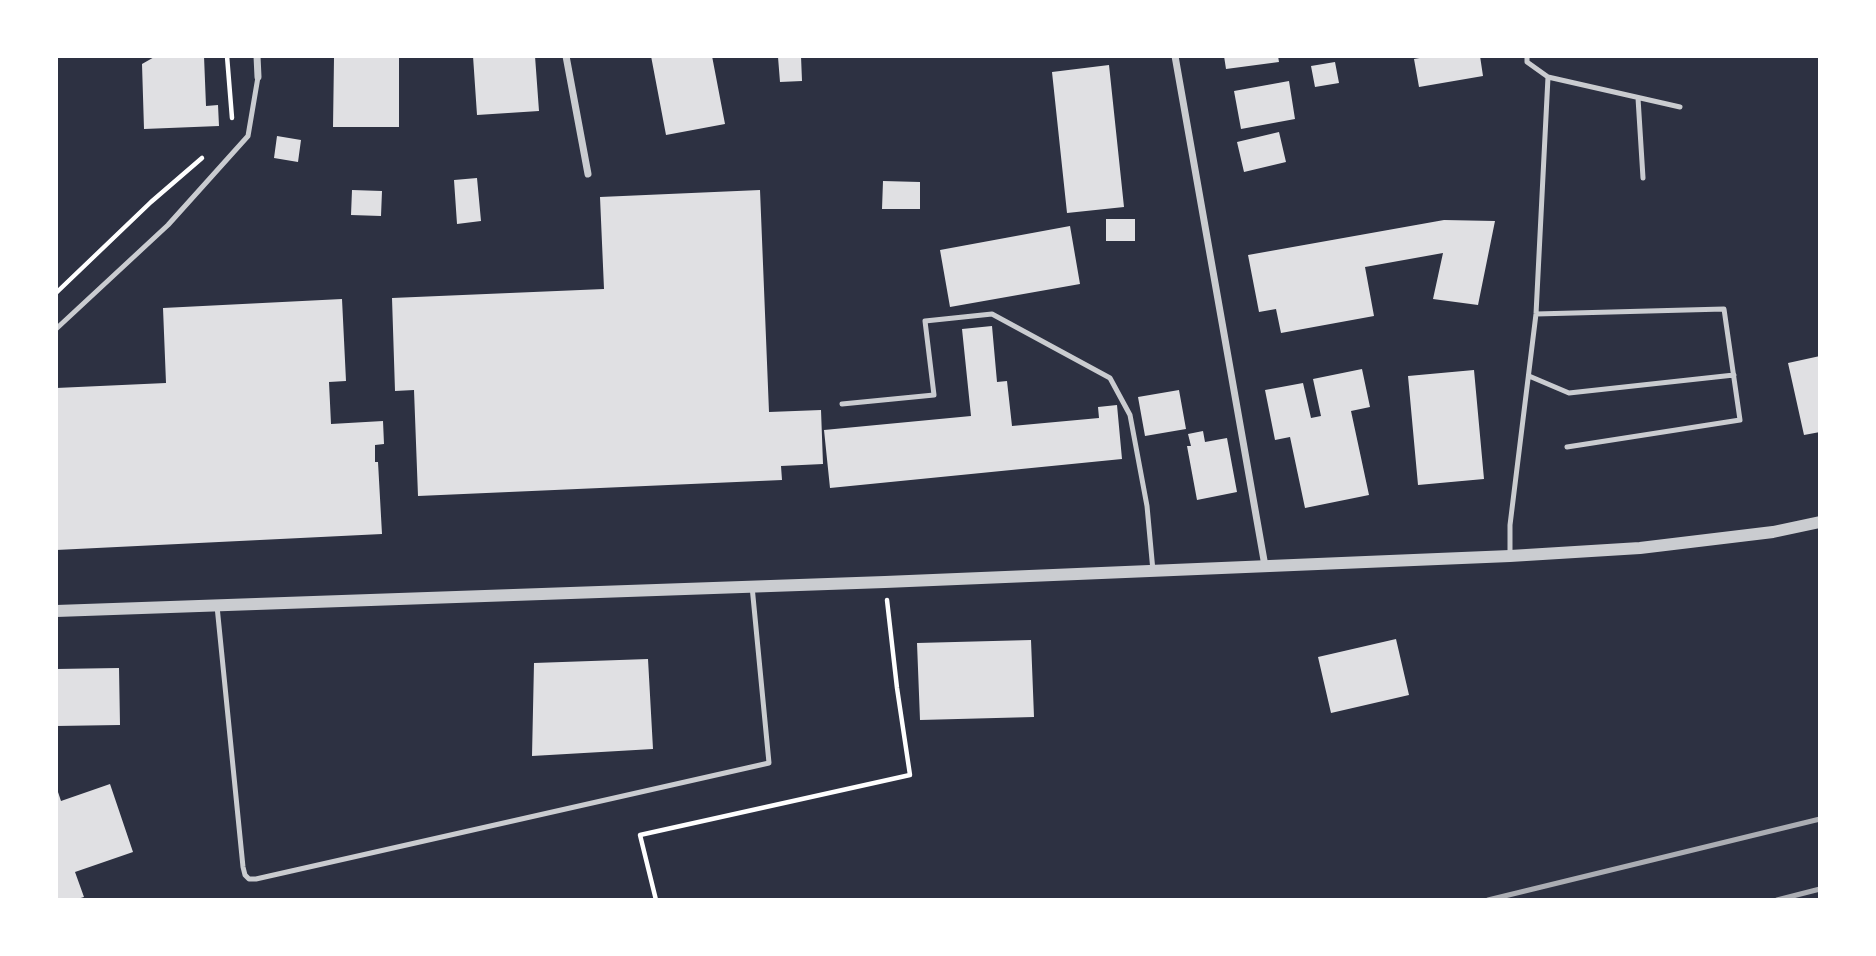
<!DOCTYPE html>
<html>
<head>
<meta charset="utf-8">
<style>
	body { margin:0 }
	#map { position:relative; width:1876px; height:956px; overflow:hidden; background:#2d3142; font-family:"Crimson Pro",serif }
	canvas { display:block }
	.frame { position:absolute; inset:0; border:58px solid #fff; pointer-events:none }
</style>
</head>
<body>
<div id="map">
<canvas width="1876" height="956"></canvas>
<div class="frame"></div>
</div>
<script>
const c = document.querySelector('canvas').getContext('2d');
c.lineJoin = 'round';
function fillPath(path, color) {
  c.fillStyle = color;
  c.fill(path, 'evenodd');
}
function shape(rows) {
  const path = new Path2D();
  for (const r of rows) {
    path.moveTo(r[0], r[1]);
    for (let i = 2; i < r.length; i += 2) path.lineTo(r[i], r[i + 1]);
  }
  return path;
}
function trace(path, color, width, dash) {
  c.strokeStyle = color;
  c.lineWidth = width;
  c.lineCap = dash ? 'butt' : 'round';
  c.setLineDash(dash || []);
  c.stroke(path);
}
fillPath(shape([
	[156,56,204,56,206,106,218,105,219,126,144,129,142,64],
	[473,56,535,56,539,111,477,115],
	[651,56,712,56,725,124,666,135],
	[801,56,802,81,780,82,778,57],
	[1224,56,1278,56,1279,62,1226,69],
	[1431,56,1480,56,1483,76,1419,87,1414,59],
	[334,58,399,58,399,127,333,127],
	[1335,62,1339,83,1315,87,1311,66],
	[1109,65,1124,207,1067,213,1052,72],
	[1289,81,1295,119,1241,129,1234,91],
	[1279,132,1286,162,1244,172,1237,142],
	[277,136,301,140,298,162,274,158],
	[477,178,481,221,457,224,454,180],
	[883,181,920,182,920,209,882,209],
	[352,190,382,191,381,216,351,215],
	[760,190,769,412,821,410,823,464,781,466,782,480,418,496,414,390,395,391,392,298,604,289,600,197],
	[1106,219,1135,219,1135,241,1106,241],
	[1444,220,1495,221,1478,305,1433,299,1443,253,1365,267,1374,316,1281,333,1276,309,1259,312,1248,255],
	[1070,226,1080,284,950,307,940,250],
	[342,299,346,381,329,382,331,424,383,421,384,444,375,445,375,462,378,462,382,534,56,550,56,388,166,383,163,308],
	[992,326,997,382,1007,381,1012,426,1099,418,1098,407,1117,405,1122,459,830,488,824,430,971,416,962,329],
	[1820,356,1820,432,1804,435,1788,363],
	[1362,369,1370,407,1351,411,1369,495,1305,508,1290,437,1275,440,1265,390,1303,383,1311,418,1321,416,1313,379],
	[1474,370,1484,479,1418,485,1408,376],
	[1179,390,1186,429,1145,436,1138,397],
	[1203,431,1205,442,1227,438,1237,492,1197,500,1187,446,1191,446,1188,434],
	[1396,639,1409,695,1331,713,1318,657],
	[1031,640,1034,717,920,720,917,643],
	[648,659,653,749,532,756,534,663],
	[119,668,120,725,56,726,56,669],
	[110,784,133,852,75,872,84,897,74,900,56,900,56,786,61,801]
]), '#e0e0e3');
trace(shape([
	[227,56,232,118],
	[56,293,151,202,202,158],
	[656,900,640,835,910,775,897,688,887,600]
]), '#fff', 4.5);
trace(shape([
	[1548,77,1680,107],
	[1638,98,1643,178],
	[1536,314,1724,309,1740,420,1567,447],
	[56,329,168,225,248,136,258,77],
	[1529,376,1569,393,1734,375],
	[842,404,934,395,925,321,992,314,1110,378,1130,415,1147,506,1153,571],
	[1510,556,1510,525,1536,314,1548,77,1527,62,1527,56],
	[217,606,243,867,245,875,249,879,256,879,769,763,752,586]
]), '#caccd0', 5);
trace(shape([
	[257,56,258,77],
	[566,56,588,174],
	[1175,56,1265,566]
]), '#caccd0', 7);
trace(shape([
	[56,611,885,582,1510,556,1640,548,1773,532,1820,522]
]), '#caccd0', 12);
trace(shape([
	[1488,900,1820,819],
	[1777,900,1820,889]
]), '#abadb3', 5);
</script>
</body>
</html>
